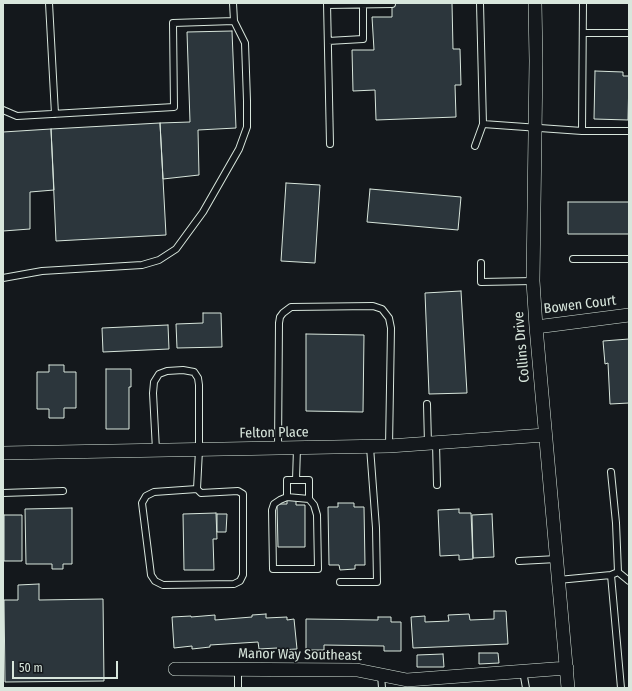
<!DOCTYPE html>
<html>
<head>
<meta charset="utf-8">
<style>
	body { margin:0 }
	#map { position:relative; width:632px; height:691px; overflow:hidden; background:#14181c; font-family:"Fira Sans Condensed",sans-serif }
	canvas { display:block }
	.frame { position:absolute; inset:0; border:4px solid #d8e6dc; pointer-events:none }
	.scale { position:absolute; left:12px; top:661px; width:106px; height:18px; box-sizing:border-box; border:2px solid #d8e6dc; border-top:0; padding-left:5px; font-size:12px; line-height:14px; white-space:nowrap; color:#d8e6dc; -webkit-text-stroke:3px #14181c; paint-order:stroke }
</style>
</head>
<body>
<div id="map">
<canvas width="632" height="691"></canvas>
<div class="frame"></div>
<div class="scale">50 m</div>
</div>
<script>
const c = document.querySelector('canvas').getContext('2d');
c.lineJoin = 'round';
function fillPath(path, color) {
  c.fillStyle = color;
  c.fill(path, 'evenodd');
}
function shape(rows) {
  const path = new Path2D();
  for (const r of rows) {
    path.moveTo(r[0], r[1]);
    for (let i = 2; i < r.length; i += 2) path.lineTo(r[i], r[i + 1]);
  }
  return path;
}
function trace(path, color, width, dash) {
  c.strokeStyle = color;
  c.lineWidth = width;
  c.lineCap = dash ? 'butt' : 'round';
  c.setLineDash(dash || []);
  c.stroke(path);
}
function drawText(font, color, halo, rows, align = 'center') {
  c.font = font + ' "Fira Sans Condensed",sans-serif';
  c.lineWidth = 3;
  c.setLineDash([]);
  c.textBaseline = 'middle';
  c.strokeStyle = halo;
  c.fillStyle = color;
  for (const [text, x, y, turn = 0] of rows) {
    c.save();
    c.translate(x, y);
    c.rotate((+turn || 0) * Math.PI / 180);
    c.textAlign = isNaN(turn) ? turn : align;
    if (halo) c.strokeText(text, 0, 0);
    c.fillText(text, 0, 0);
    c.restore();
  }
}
const building = shape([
	[392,3,452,3,453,49,460,49,461,85,455,85,456,117,376,120,375,90,353,91,352,50,374,50,372,17,392,17,392,3],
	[232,31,236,128,198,130,199,175,163,179,160,123,190,122,187,32,232,31],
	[595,71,623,72,623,76,629,76,628,120,594,119,595,71],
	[160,123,166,235,56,241,51,129,160,123],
	[51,129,54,190,30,192,30,229,3,231,3,132,51,129],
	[286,183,320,185,315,263,281,261,286,183],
	[370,189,461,197,458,230,367,222,370,189],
	[568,202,629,202,629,234,568,234,568,202],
	[461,291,467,393,429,394,425,293,461,291],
	[203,313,221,313,222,347,177,348,176,324,203,323,203,313],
	[168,325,169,349,103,352,102,328,168,325],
	[306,334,364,335,363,412,306,411,306,334],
	[629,339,629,403,610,404,608,363,605,364,603,341,629,339],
	[49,365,64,365,64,372,76,372,76,408,64,408,64,418,49,418,49,409,37,409,37,372,49,372,49,365],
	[106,369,131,369,131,387,129,387,129,429,106,429,106,369],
	[287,499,296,499,296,505,305,505,305,547,278,547,277,504,287,504,287,499],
	[338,503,354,503,354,507,364,507,365,565,355,565,355,569,340,570,339,565,329,565,328,507,338,507,338,503],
	[72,508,72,564,63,564,63,569,52,569,52,564,26,564,25,509,72,508],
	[459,509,459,513,471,513,473,559,459,560,459,555,440,556,438,510,459,509],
	[216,513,217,539,213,539,214,570,184,570,183,514,216,513],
	[217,514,227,514,226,532,217,532,217,514],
	[492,514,494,557,473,558,472,515,492,514],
	[4,515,22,515,22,561,4,561,4,515],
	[39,584,39,600,103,599,104,681,5,682,4,600,18,600,18,585,39,584],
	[494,611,506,611,508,644,413,648,411,617,425,616,425,622,449,621,448,615,469,614,470,620,494,619,494,611],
	[266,614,266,618,287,617,287,620,294,619,297,649,278,650,277,648,259,649,258,642,210,645,210,647,192,649,192,646,174,648,172,617,191,616,191,617,215,615,215,620,252,617,252,615,266,614],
	[378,617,391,617,391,622,401,622,401,651,384,651,384,646,324,645,324,650,306,650,306,619,378,620,378,617],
	[479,653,498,653,499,663,479,664,479,653],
	[443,654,444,667,417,667,417,655,443,654]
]);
fillPath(building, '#2c363c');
trace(building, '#d8e6dc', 1);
const lane = shape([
	[49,3,55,114],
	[327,3,330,144],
	[480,3,483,124],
	[327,5,392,4],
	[583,33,629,33],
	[328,41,363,39,363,4],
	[3,110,17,116,174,107,173,23,234,21,233,3],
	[582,131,629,131],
	[475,146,483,124,582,131,583,3],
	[573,259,629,259],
	[481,263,481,282,533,281],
	[3,278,42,271,142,265,159,260,176,249,203,212,239,149,247,127,247,101,245,43,234,21],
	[427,404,428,444],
	[436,443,437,485],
	[297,448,296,480,309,480,309,499,314,505,317,515,318,569,273,569,272,510,274,504,280,500,287,497,309,499],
	[278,449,279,323,280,317,283,313,291,307,373,306,382,309,389,318,391,328,389,446],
	[156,450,153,393,154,382,159,374,167,371,183,370,194,372,198,378,199,385,199,450,197,489,201,493,238,491,243,494,243,575,240,581,234,584,163,585,155,581,151,575,142,503,146,496,154,492,197,489],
	[3,493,63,491],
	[287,497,287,480,296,480],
	[519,561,557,559],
	[618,572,629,581],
	[611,575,621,688],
	[558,580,611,575,618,572,616,523,611,472],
	[340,582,377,582,376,528,370,447],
	[238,669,238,688],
	[523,671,526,688],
	[381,675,382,688]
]);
const street = shape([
	[535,3,536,61,533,281,536,327,568,688],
	[536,327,629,315],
	[3,453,389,446,545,435],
	[175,669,357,670,407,680,567,668]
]);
trace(lane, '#d8e6dc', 8);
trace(street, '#d8e6dc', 14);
trace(lane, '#14181c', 6);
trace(street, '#14181c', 13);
drawText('14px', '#d8e6dc', '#14181c', [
	["Bowen Court",580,305,-7],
	["Collins Drive",522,347,-95],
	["Felton Place",274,433,-1],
	["Manor Way Southeast",300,655,1]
]);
</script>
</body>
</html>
